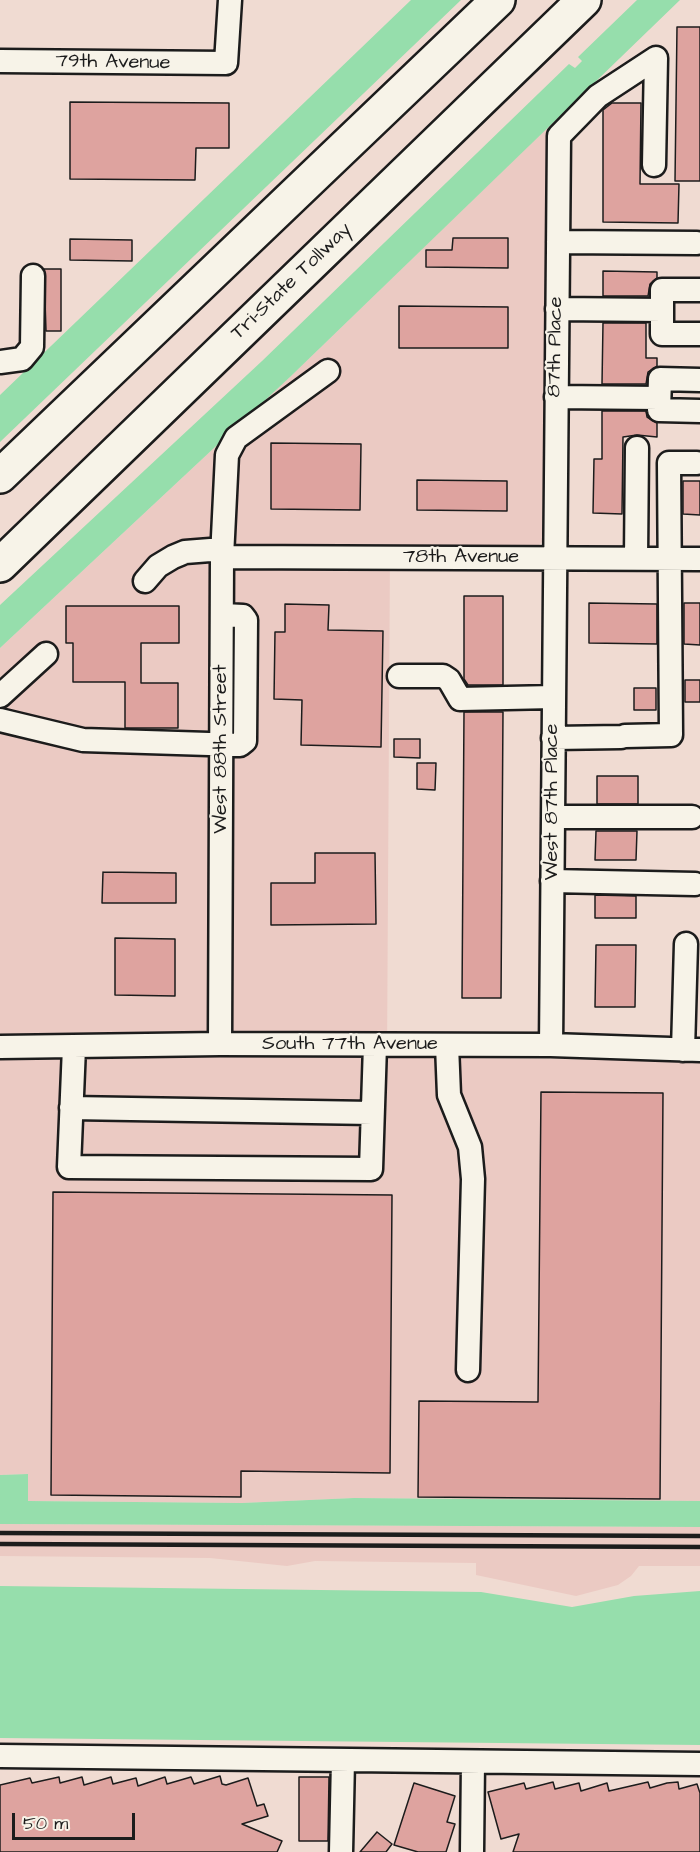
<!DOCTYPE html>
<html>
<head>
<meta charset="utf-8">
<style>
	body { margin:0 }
	#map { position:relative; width:700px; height:1852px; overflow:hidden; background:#f0dbd2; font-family:"Architects Daughter",sans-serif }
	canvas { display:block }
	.scale { position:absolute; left:12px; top:1813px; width:123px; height:27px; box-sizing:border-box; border:3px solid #1c1c1c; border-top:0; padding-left:8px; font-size:18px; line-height:21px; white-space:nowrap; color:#1c1c1c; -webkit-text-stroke:4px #f7f3e8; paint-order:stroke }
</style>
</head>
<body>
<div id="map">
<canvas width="700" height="1852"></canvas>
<div class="scale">50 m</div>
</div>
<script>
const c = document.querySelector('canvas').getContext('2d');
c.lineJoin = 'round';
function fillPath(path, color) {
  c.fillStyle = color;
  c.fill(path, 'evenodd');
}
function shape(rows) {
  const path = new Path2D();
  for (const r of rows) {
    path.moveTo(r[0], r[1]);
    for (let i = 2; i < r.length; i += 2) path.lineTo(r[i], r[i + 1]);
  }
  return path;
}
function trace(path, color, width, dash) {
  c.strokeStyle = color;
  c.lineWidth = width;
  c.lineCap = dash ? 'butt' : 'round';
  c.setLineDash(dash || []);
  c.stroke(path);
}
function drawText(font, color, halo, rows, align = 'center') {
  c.font = font + ' "Architects Daughter",sans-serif';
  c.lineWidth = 4.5;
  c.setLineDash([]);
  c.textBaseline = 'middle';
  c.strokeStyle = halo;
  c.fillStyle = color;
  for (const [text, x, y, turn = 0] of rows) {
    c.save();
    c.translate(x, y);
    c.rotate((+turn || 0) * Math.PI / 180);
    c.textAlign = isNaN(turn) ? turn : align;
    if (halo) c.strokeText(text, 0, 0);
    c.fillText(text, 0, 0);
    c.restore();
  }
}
fillPath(shape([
	[547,128,544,540,534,550,390,551,387,1057,700,1061,700,1501,354,1498,242,1503,27,1501,28,1474,0,1475,0,648,290,377],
	[0,1524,700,1527,700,1566,639,1566,631,1576,618,1585,576,1596,476,1575,476,1563,315,1561,287,1566,210,1558,0,1556]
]), '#ebcac3');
fillPath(shape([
	[411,0,461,0,0,442,0,395],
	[637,0,680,0,290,377,0,648,0,605,262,361,569,64,575,68,582,61,578,57],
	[28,1474,28,1501,242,1503,354,1498,700,1501,700,1527,0,1524,0,1475],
	[0,1586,481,1592,572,1607,634,1596,700,1591,700,1745,0,1738]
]), '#96deac');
const building = shape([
	[677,27,700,27,700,181,675,181,677,27],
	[70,102,229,103,229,148,196,148,195,180,70,179,70,102],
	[612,103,641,103,640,184,679,184,678,223,603,222,603,110,612,103],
	[453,238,508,238,508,268,426,267,426,250,452,250,453,238],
	[70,239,132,240,132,261,70,260,70,239],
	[44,269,61,269,61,331,46,331,44,269],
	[603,271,657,272,657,278,650,284,648,296,603,296,603,271],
	[399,306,508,307,508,348,399,348,399,306],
	[603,323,646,323,646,358,657,358,657,366,648,372,646,384,602,384,603,323],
	[602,411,646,411,647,417,657,423,657,437,637,435,623,437,622,514,593,513,594,459,602,459,602,411],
	[271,443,361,444,360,510,271,509,271,443],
	[417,480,507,481,507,511,417,510,417,480],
	[683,481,700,481,700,515,683,514,683,481],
	[464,596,503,596,503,685,468,685,464,679,464,596],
	[589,603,657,604,657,644,589,643,589,603],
	[684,603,700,603,700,645,684,644,684,603],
	[285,604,329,605,328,630,383,631,381,747,301,745,302,700,274,699,275,632,285,632,285,604],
	[66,606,179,606,179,643,141,643,141,683,178,683,178,728,125,728,125,682,73,682,73,643,66,643,66,606],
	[685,680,700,680,700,702,685,702,685,680],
	[634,688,656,688,656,710,634,710,634,688],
	[464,712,503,712,501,998,462,998,464,712],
	[394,739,420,739,420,758,394,757,394,739],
	[417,763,436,763,435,790,417,789,417,763],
	[597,776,638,776,638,804,597,804,597,776],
	[596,831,637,831,636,860,595,860,596,831],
	[315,853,375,853,376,924,271,925,271,883,315,883,315,853],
	[103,872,176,873,176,903,102,903,103,872],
	[595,895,636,896,636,918,595,918,595,895],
	[115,938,175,939,175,996,115,995,115,938],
	[596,945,636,945,635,1007,595,1007,596,945],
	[541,1092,663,1093,660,1499,418,1497,419,1401,538,1402,541,1092],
	[53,1192,392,1195,390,1473,241,1471,241,1497,51,1495,53,1192],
	[220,1776,222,1784,226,1785,248,1778,257,1806,264,1804,268,1816,242,1824,282,1841,277,1852,0,1852,0,1785,30,1778,32,1783,59,1777,60,1783,82,1777,84,1785,111,1777,113,1784,136,1778,138,1786,165,1777,167,1784,191,1777,194,1784,220,1776],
	[299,1777,329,1777,328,1841,299,1841,299,1777],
	[553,1782,555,1789,579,1783,581,1791,607,1783,609,1791,648,1782,650,1788,667,1783,678,1782,679,1789,697,1784,700,1793,700,1852,513,1852,519,1834,501,1839,488,1792,524,1783,526,1789,553,1782],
	[414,1783,455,1796,447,1822,455,1824,446,1852,418,1852,394,1845,414,1783],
	[377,1832,392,1844,386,1852,360,1852,377,1832]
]);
fillPath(building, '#dea39f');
trace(building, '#1c1c1c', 1.5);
const minor = shape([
	[0,61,226,63,230,0],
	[558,242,697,243],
	[557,309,662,310,662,290,700,290],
	[662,310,662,334,700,334],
	[0,362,22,359,32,347,33,276],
	[700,380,660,379,659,410,700,411],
	[556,397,659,398],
	[222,557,700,559],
	[636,558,637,448],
	[145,581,158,566,173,557,185,552,223,549],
	[399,676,443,676,449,680,460,699,553,697],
	[0,696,46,654],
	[0,720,83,740,240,745,245,741,246,620,243,616,223,615],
	[625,736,671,735,669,463,697,463],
	[553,738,621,737],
	[553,817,692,817],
	[552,881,695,884],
	[220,1044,222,557,227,455,236,438,328,371],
	[447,1045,449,1095,470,1147,473,1179,468,1370],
	[551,1045,559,136,598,96,656,58,654,165],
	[0,1047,220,1044,551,1045,700,1050],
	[74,1047,69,1167,371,1169,375,1045],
	[683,1050,686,944],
	[71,1108,372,1113],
	[0,1756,700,1764],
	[341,1852,343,1760],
	[472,1852,473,1762]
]);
const highway = shape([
	[0,476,498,0],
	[0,565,584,0]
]);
trace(minor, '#1c1c1c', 27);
trace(highway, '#1c1c1c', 38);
trace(minor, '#f7f3e8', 22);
trace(highway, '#f7f3e8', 33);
trace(shape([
	[0,1533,700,1536],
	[0,1544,700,1547]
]), '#1c1c1c', 4.5);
drawText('20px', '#1c1c1c', '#f7f3e8', [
	["79th Avenue",113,63,1],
	["Tri-State Tollway",292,282,-44],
	["87th Place",556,347,-89],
	["78th Avenue",461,558],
	["West 88th Street",222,749,-90],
	["West 87th Place",553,802,-90],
	["South 77th Avenue",350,1045]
]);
</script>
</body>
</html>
